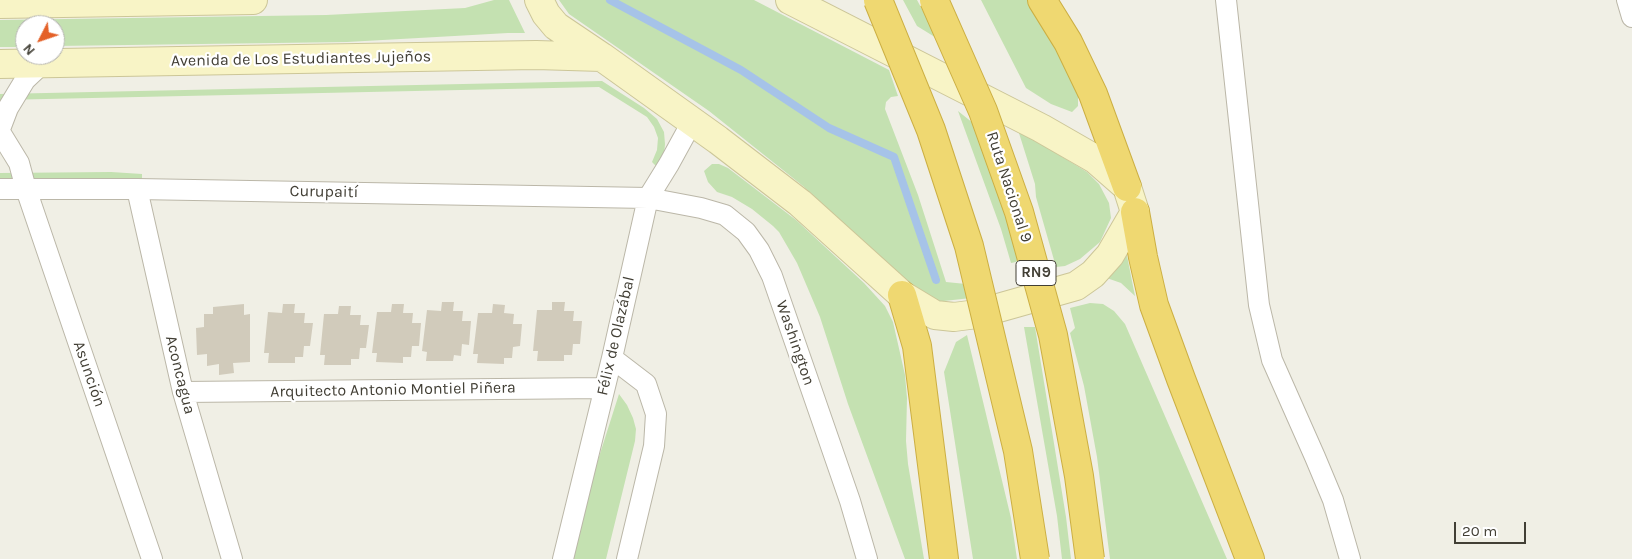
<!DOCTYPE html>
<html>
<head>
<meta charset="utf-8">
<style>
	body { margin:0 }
	#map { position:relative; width:1632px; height:559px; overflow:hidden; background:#f0efe5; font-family:Karla,sans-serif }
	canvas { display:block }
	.north { position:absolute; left:15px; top:15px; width:50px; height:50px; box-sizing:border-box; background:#fff; border:1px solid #b3b2ae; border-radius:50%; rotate:229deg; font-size:14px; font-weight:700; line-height:20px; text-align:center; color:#423f35 }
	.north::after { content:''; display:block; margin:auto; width:18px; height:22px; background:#e46128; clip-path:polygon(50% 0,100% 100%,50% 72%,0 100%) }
	.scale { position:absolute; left:1454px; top:522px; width:72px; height:22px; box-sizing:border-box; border:2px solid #423f35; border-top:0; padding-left:6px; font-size:15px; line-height:18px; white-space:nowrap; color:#423f35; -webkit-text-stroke:4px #fff; paint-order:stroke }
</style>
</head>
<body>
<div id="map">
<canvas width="1632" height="559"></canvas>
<div class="north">N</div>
<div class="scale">20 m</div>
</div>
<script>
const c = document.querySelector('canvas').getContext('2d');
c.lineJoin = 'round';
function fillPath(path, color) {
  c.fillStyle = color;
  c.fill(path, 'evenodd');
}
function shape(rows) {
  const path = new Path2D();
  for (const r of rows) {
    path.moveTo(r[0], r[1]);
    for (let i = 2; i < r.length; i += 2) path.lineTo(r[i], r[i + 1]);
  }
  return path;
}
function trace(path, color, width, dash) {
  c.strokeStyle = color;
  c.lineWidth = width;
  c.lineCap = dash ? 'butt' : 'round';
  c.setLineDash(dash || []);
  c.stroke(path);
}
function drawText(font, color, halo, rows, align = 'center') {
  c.font = font + ' Karla,sans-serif';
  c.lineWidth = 4.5;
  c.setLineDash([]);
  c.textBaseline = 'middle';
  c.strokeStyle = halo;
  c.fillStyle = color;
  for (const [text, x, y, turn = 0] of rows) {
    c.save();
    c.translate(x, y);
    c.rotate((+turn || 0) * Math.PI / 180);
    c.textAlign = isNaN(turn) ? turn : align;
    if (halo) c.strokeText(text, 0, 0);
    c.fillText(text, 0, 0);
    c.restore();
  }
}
fillPath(shape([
	[494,0,509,0,525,33,508,33,347,42,55,46,55,25,25,25,25,47,0,47,0,20,326,15,465,8],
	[559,0,754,0,889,70,898,96,891,97,886,102,885,109,918,195,946,282,966,284,971,298,935,302,906,281,803,186,709,111,569,14],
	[903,0,917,0,938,39,917,26],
	[981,0,1028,0,1044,22,1078,96,1078,106,1072,112,1051,104,1026,88],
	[602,81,644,108,657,119,664,132,665,144,664,156,659,169,652,162,657,150,658,138,654,127,647,117,599,87,0,100,0,94],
	[958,111,973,123,1006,211,1021,261,1011,263,1001,229],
	[1018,130,1087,172,1099,184,1109,203,1111,218,1100,242,1080,259,1065,266,1056,267,1036,197,1035,184],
	[712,164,719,164,728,168,796,220,864,283,885,306,893,322,905,375,907,398,906,441,908,464,924,559,905,559,848,404,820,317,797,263,779,232,773,226,752,209,732,197,717,192,708,182,704,171],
	[111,172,142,174,142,180,0,181,0,173],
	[1126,251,1135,296,1121,283,1101,276],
	[1090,303,1103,304,1114,311,1125,324,1227,559,1110,559,1097,457,1084,386,1070,333,1075,328,1070,308],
	[1024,327,1035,327,1066,517,1071,559,1062,559,1057,516],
	[967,335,1011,518,1017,559,973,559,944,372,956,342],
	[619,394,627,405,633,418,636,429,635,441,606,559,570,559,584,504]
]), '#c4e1b1');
trace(shape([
	[610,0,741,70,829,128,894,157,936,280]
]), '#a6c3e8', 8);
fillPath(shape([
	[442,302,454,302,453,311,463,311,462,321,471,321,469,345,462,344,461,356,454,355,453,361,426,361,427,352,422,351,427,310,441,311],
	[552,302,565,302,564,311,574,311,573,321,582,321,580,344,573,344,572,355,564,355,564,361,537,361,538,351,533,351,537,310,552,310],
	[244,304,244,315,250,314,250,362,233,363,234,373,219,375,219,364,207,366,207,354,197,355,196,328,204,327,204,314,213,314,213,307],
	[283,304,295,304,294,313,305,313,304,323,313,323,310,346,304,346,303,357,295,357,295,363,268,363,269,353,264,353,268,312,282,313],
	[392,304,404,304,403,313,413,313,412,323,421,323,419,346,412,346,411,357,403,357,403,363,376,362,377,353,372,353,377,312,391,312],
	[493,304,505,305,504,313,514,314,513,324,522,324,520,346,513,347,512,358,504,358,504,364,477,363,478,354,473,354,478,313,492,313],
	[339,306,351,306,350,315,361,315,360,325,369,325,366,348,360,348,359,359,351,359,351,365,324,365,325,355,320,355,324,314,338,314]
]), '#d1cbbb');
const street = shape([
	[1226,0,1259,305,1272,360,1315,457,1333,500,1350,559],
	[1627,0,1632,17],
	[0,129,8,108,25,80,43,63],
	[0,132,19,163,26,189,152,559],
	[0,189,137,189,648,198,701,208,725,215,746,232,759,250,772,276,850,501,867,559],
	[137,189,183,392,232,559],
	[612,358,646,384,656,414,654,446,627,559],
	[183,392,604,388],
	[563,559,612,358,648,198,669,164,692,122]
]);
const secondary = shape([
	[539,0,546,14,556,26,602,57,718,140,800,203,902,295,935,315,954,317,977,314,1076,286,1093,274,1110,255,1135,212,1127,187,1095,159,1041,128,790,0],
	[0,4,253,0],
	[0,64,536,55,602,57]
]);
const highway = shape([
	[1042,0,1068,42,1093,94,1127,187],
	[1135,212,1143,257,1154,305,1181,379,1250,559],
	[902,295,917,346,944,559]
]);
trace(street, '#bbb7a8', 22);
trace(secondary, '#ccc698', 30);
trace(highway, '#ccaf43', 30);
trace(street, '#fff', 20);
trace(secondary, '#f8f4c6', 28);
trace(highway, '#efd871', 28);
const highwayBridge = shape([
	[878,0,931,130,969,246,1018,451,1035,559],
	[934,0,983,111,1019,212,1053,335,1079,476,1090,559]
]);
trace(highwayBridge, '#ccaf43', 30, []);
trace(highwayBridge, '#efd871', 28);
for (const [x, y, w] of [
	[1036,273,40]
]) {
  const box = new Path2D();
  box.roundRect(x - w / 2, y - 12.5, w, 25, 4);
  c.fillStyle = '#fff';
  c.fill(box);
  trace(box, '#423f35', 1);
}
drawText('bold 15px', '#423f35', null, [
	["RN9",1036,273]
]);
drawText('16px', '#423f35', '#fff', [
	["Avenida de Los Estudiantes Jujeños",301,59,-1],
	["Ruta Nacional 9",1009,187,72],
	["Curupaití",324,192,1],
	["Félix de Olazábal",616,336,-77],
	["Washington",795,343,71],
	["Asunción",89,374,71],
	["Aconcagua",180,375,76],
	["Arquitecto Antonio Montiel Piñera",393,390,-1]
]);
</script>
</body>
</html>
